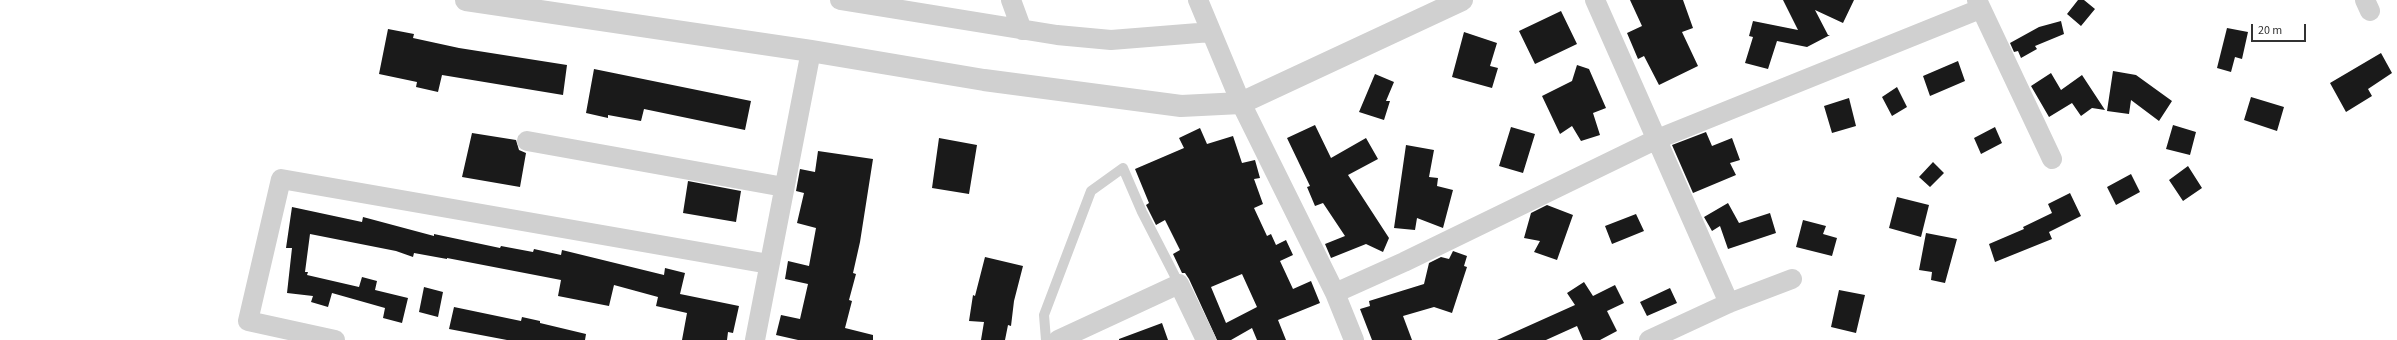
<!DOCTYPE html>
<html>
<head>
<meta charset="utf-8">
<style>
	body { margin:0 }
	#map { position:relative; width:2397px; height:340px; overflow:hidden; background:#fff; font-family:"Source Sans 3",sans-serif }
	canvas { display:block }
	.scale { position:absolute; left:2251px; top:24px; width:55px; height:18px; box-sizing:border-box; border:2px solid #333; border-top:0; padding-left:5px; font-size:12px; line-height:14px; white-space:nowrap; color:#333; -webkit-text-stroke:3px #fff; paint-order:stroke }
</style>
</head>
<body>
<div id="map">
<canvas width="2397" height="340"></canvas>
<div class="scale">20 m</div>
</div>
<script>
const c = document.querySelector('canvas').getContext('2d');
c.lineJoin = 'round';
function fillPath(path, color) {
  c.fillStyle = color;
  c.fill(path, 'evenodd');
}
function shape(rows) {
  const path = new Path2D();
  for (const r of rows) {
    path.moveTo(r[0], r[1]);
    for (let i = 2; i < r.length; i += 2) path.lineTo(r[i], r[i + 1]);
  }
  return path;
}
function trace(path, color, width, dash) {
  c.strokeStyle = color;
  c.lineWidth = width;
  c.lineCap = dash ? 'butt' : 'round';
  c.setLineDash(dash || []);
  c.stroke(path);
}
fillPath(shape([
	[1630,0,1683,0,1693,28,1682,32,1698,66,1659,85,1644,56,1638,59,1627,33,1642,26],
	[1783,0,1854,0,1843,23,1815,10,1828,35,1830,35,1807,47,1777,41,1768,69,1745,63,1753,37,1749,36,1753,21,1798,30],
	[2078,0,2084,0,2095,9,2081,26,2067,14],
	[1561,11,1577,44,1535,64,1519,31],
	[2061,21,2064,34,2035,46,2037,49,2021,58,2018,51,2014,52,2010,43,2039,27],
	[2227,28,2248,32,2242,59,2235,57,2231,72,2217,68],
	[388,29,414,34,413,38,459,48,567,65,563,95,442,75,438,92,416,87,417,82,379,74],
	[1464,32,1497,43,1490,66,1498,68,1492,88,1452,77],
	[2381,53,2392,73,2368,89,2372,96,2346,112,2330,83],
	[1958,61,1965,81,1930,96,1923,76],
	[1577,65,1589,69,1606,108,1593,113,1600,135,1581,141,1572,126,1560,134,1542,96,1572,81],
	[594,69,751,101,745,130,644,109,641,121,608,115,608,118,586,113],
	[2113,71,2136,75,2172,101,2159,121,2131,100,2129,114,2107,111],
	[2051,73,2061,90,2082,75,2105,110,2092,108,2081,116,2072,103,2049,117,2031,86],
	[1375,74,1394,82,1386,101,1390,101,1384,120,1359,112],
	[1897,87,1907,107,1892,116,1882,97],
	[2251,97,2284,107,2277,131,2244,120],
	[1849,98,1856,126,1832,133,1824,106],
	[1315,125,1331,158,1366,138,1378,159,1348,175,1389,238,1383,252,1366,244,1331,258,1325,244,1345,236,1323,203,1315,206,1307,187,1310,186,1287,138],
	[2173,125,2196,132,2190,155,2166,149],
	[1511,127,1535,134,1523,173,1499,166],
	[1995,127,2002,143,1981,154,1974,138],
	[1200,128,1207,144,1233,136,1242,163,1255,160,1260,178,1254,179,1263,204,1254,208,1267,236,1271,234,1276,245,1286,240,1293,255,1280,261,1293,289,1311,281,1320,303,1278,320,1286,340,1257,340,1252,328,1231,340,1217,340,1189,279,1185,273,1182,273,1173,254,1180,250,1165,220,1156,225,1146,205,1149,203,1135,169,1184,148,1179,138],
	[1242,274,1257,307,1226,323,1211,287],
	[1706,132,1712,146,1732,138,1740,160,1730,163,1736,175,1693,193,1672,145],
	[472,133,516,140,519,150,526,153,520,187,462,177],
	[939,138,977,145,969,194,932,188],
	[1406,145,1434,150,1429,177,1438,178,1437,186,1453,190,1443,228,1417,218,1415,230,1394,228],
	[818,151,873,159,860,242,853,273,856,274,849,300,852,301,845,328,873,335,873,340,798,340,776,335,781,315,800,319,808,284,785,279,788,261,809,266,816,228,797,223,804,193,796,191,800,169,815,172],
	[1933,162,1944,173,1930,187,1919,177],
	[2188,166,2202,188,2183,201,2169,180],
	[2131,174,2140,192,2116,205,2107,187],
	[688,181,741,191,736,222,683,213],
	[2070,193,2081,216,2049,232,2052,239,1995,262,1989,244,2024,229,2023,227,2052,213,2048,204],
	[1897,197,1929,205,1921,237,1889,228],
	[1728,203,1739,223,1770,213,1776,233,1728,249,1720,226,1712,231,1704,217],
	[1547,205,1573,215,1557,260,1534,252,1540,241,1524,238,1531,213],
	[292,207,362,222,363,217,434,236,434,234,500,248,501,246,533,252,534,249,561,255,562,250,664,275,665,268,685,273,680,294,739,306,733,333,728,332,727,340,682,340,687,313,656,306,658,297,614,285,609,306,558,296,561,280,447,258,447,259,414,253,413,257,396,251,310,234,305,272,308,272,307,275,359,287,362,277,377,281,375,290,408,298,402,323,383,318,385,308,332,293,328,307,311,302,313,296,287,293,292,248,286,248],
	[1636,214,1644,231,1612,244,1605,226],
	[1803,220,1826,226,1823,234,1837,238,1832,256,1796,247],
	[1926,233,1957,239,1945,283,1931,280,1932,272,1919,270],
	[1453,251,1467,256,1464,266,1467,267,1452,313,1434,307,1403,316,1412,340,1372,340,1360,309,1370,306,1369,301,1424,284,1429,263,1441,257,1449,259],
	[985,257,1023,266,1014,301,1011,326,1008,325,1005,340,981,340,984,322,969,321,973,295,975,296],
	[1584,282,1593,296,1615,285,1624,303,1607,311,1617,331,1600,340,1583,340,1577,326,1546,340,1497,340,1575,305,1567,293],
	[424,287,443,292,438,317,419,312],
	[1670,288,1677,303,1647,316,1640,302],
	[1839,290,1865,295,1856,333,1831,327],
	[454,307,521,321,522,317,540,321,540,323,586,334,585,340,507,340,449,329],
	[1162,323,1168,340,1119,340,1119,339]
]), '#1a1a1a');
trace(shape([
	[1046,340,1044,315,1091,191,1123,168,1142,212,1179,284]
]), '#d0d0d0', 10);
trace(shape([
	[840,0,1057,35,1111,40,1211,32],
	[1011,0,1022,30],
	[1198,0,1241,103,1335,293,1354,340],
	[1595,0,1729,303],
	[1977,0,2052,159],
	[2365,0,2370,11],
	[527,141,784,187],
	[1335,293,1404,262,1655,140,1980,9],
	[335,340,248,321,281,179,769,264],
	[755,340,811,51],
	[1058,340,1179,284,1206,340],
	[1649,340,1729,303,1792,279]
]), '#d0d0d0', 20);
trace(shape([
	[466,0,811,51,984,80,1181,106,1241,103,1462,0]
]), '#d0d0d0', 22);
</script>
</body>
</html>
